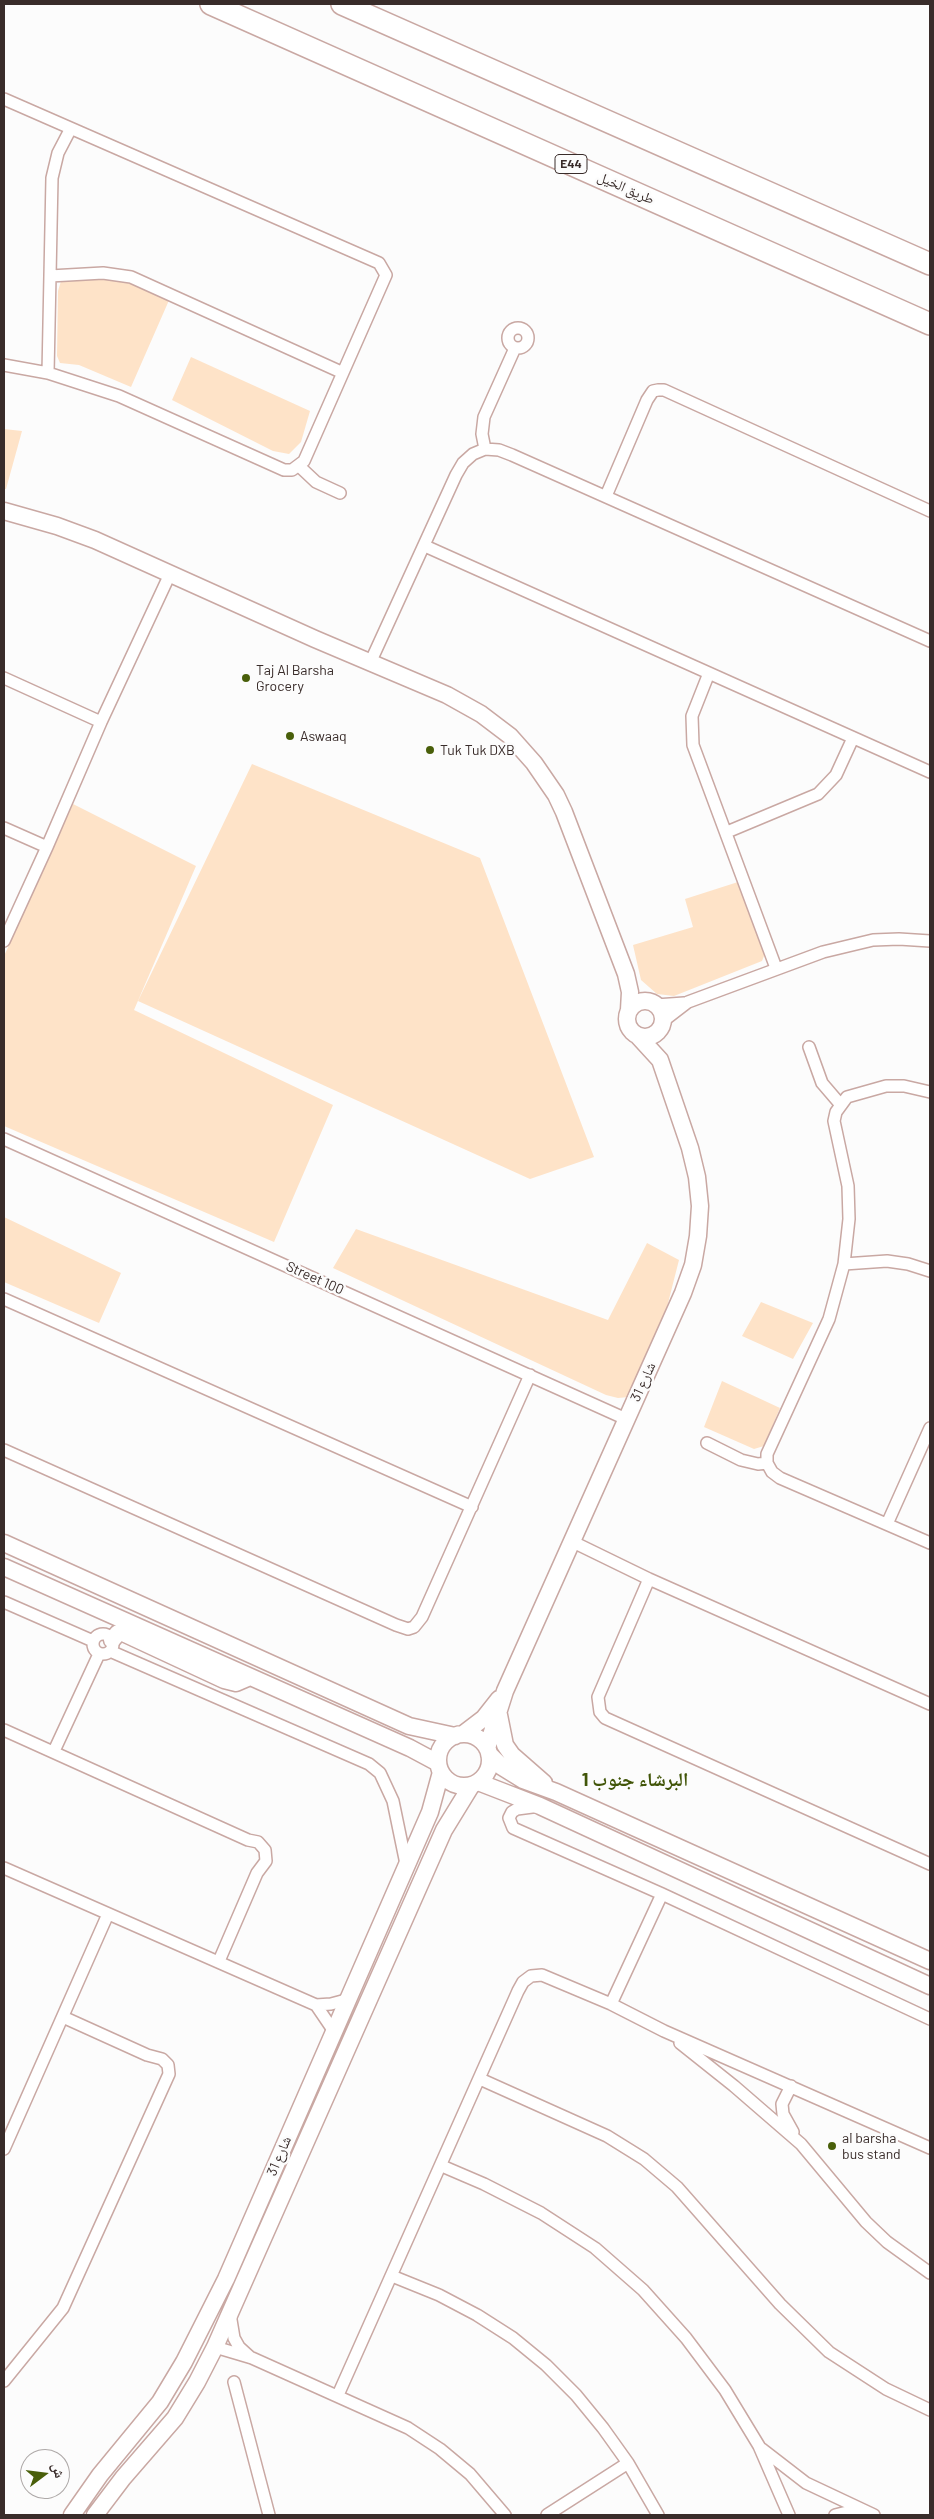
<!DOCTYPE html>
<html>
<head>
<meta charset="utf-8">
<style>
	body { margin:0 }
	#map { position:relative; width:934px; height:2519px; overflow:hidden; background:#fcfcfc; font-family:Barlow,"Noto Naskh Arabic",sans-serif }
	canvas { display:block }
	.frame { position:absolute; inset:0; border:5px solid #392c2a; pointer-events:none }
	.north { position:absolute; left:20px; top:2449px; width:50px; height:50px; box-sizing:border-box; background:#fcfcfc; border:1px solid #aea9a8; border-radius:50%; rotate:75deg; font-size:14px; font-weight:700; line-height:20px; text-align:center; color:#392c2a }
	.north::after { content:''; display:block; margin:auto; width:18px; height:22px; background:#495f0a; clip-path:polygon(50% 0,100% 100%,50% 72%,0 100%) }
</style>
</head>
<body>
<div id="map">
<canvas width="934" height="2519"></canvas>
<div class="frame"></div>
<div class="north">ش</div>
</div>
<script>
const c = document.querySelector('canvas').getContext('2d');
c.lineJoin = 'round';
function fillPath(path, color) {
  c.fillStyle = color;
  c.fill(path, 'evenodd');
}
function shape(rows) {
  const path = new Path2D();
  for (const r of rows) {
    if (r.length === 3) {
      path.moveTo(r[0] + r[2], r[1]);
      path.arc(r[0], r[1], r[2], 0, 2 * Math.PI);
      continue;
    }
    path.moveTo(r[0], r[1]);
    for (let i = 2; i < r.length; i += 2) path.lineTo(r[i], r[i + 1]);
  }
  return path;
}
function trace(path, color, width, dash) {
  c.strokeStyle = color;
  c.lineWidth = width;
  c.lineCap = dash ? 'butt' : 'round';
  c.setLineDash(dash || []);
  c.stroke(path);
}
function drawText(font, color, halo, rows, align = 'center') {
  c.font = font + ' Barlow,"Noto Naskh Arabic",sans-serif';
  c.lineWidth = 5;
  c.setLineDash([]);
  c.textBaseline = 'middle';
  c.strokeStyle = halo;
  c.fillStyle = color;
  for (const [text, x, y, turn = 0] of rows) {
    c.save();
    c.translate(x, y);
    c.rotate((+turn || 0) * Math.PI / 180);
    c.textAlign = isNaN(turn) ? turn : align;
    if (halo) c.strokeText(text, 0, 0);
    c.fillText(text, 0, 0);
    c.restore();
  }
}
fillPath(shape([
	[108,277,130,281,170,298,131,387,79,365,60,363,57,356,58,291,61,281],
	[191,357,310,411,301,442,289,454,273,451,172,400],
	[4,429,22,431,6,489,4,489],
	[252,764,480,858,594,1157,530,1179,138,1001],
	[73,804,196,866,134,1010,333,1105,274,1242,4,1126,4,956],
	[738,882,766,951,762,961,674,996,657,994,641,980,633,945,693,927,685,899],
	[4,1217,121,1273,99,1323,4,1282],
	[356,1229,608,1320,647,1243,679,1260,665,1315,629,1397,618,1398,606,1395,333,1268],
	[761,1302,813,1323,793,1359,742,1336],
	[722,1381,780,1408,764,1446,754,1449,704,1427]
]), '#fee3c8');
const street = shape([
	[4,99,379,263,386,275,304,461,292,470,284,470,119,396,48,373,4,365],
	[50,276,103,273,131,277,341,372],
	[518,338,10],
	[48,373,52,178,58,153,70,130],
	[485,449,482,434,484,417,515,348],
	[299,466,316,482,340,493],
	[606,496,647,400,653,391,658,390,664,390,930,511],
	[425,546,930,772],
	[370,663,456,475,463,463,473,454,485,449,499,450,512,455,930,641],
	[709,673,692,716,693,745,776,968],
	[4,678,101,722],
	[4,828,47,847],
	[727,832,818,794,836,775,853,738],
	[4,941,47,847,101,722,170,574],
	[656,1005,684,1003],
	[662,1022,688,1002,823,952,873,940,899,939,930,941],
	[809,1047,822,1083,840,1104],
	[930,1092,904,1086,886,1086,847,1097,836,1112,834,1121,848,1186,849,1219,844,1264,829,1319,767,1454,767,1463,772,1472,780,1478,930,1543],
	[4,1139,626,1419],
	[844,1264,887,1261,908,1264,930,1271],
	[4,1299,472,1507],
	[707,1443,741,1460,758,1464,767,1463],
	[4,1450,396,1625,408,1629,414,1627,422,1617,530,1375],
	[887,1524,930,1428],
	[571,1541,649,1579,930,1704],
	[649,1579,598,1697,600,1712,605,1718,930,1864],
	[4,1602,93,1641],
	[103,1644,10],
	[110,1651,369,1764,380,1773,393,1801,406,1864],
	[4,1730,248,1840,258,1842,265,1850,266,1861,257,1873,219,1961],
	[54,1751,99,1654],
	[540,1806,517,1809,512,1812,509,1818,513,1828,662,1894,930,2019],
	[4,1868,316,2005,331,2004,346,2000],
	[611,2004,662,1894],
	[316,2005,333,2030],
	[680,2043,734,2086,801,2144,866,2222,887,2242,930,2273],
	[480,2079,607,2136,644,2159,677,2187,780,2304,829,2352,886,2389,930,2410],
	[791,2086,782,2104,783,2114,793,2132],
	[4,2149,108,1914],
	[442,2166,484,2184,541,2213,595,2248,643,2290,686,2338,725,2390,759,2446,789,2515],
	[392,2276,439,2295,477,2315,513,2338,546,2365,576,2395,603,2428,628,2463,658,2515],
	[230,2314,234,2338,239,2347,250,2357],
	[215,2347,252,2358,408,2428,440,2449,470,2474,505,2515],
	[4,2381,63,2308,169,2074,168,2065,162,2059,147,2055,63,2017],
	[234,2382,269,2515],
	[338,2395,518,1991,523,1982,531,1976,542,1975,611,2004,664,2031,930,2148],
	[762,2449,806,2483,874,2515],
	[547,2515,628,2463],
	[835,2515,859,2509]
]);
const secondary = shape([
	[4,511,57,526,95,540,315,639,447,695,481,714,510,736,534,763,556,795,564,812,626,974,630,992,629,1010],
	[645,1019,18],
	[4,1543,409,1726,455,1736],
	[4,1567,410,1748,438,1763],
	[112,1640,118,1633,123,1633,224,1680,236,1683,250,1677],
	[499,1715,505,1745,512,1755,544,1783],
	[463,1734,484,1718,499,1699],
	[464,1760,26],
	[487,1748,505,1691,683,1293,693,1265,698,1236,700,1206,697,1177,690,1148,660,1060,638,1036],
	[489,1754,502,1767,523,1780,556,1792,930,1961],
	[478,1782,540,1806,930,1986],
	[72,2515,100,2475,160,2402,184,2362,226,2279,430,1812,441,1772],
	[95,2515,123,2478,175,2418,197,2382,215,2347,444,1830,471,1786]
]);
const highway = shape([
	[211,4,930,324],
	[342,4,930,264]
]);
trace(street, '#c9a8a3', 14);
trace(secondary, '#c9a8a3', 19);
trace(highway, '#c9a8a3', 24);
trace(street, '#fff', 11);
trace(secondary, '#fff', 16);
trace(highway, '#fff', 21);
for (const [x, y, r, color] of [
	[246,678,5,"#495f0a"],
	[290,736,5,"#495f0a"],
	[430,750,5,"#495f0a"],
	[832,2146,5,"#495f0a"]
]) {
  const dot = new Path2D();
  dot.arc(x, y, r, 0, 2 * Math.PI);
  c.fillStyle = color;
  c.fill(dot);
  trace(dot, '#fcfcfc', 2);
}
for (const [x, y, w] of [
	[571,164,32]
]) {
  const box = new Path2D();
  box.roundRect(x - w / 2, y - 9.5, w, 19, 4);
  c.fillStyle = '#fcfcfc';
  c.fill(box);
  trace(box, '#392c2a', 1);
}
drawText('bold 12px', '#392c2a', null, [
	["E44",571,164]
]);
drawText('14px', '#392c2a', '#fcfcfc', [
	["طريق الخيل",626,188,24],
	["Street 100",315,1278,24],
	["شارع 31",643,1382,-66],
	["شارع 31",279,2156,-67]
]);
drawText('14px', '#392c2a', '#fcfcfc', [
	["Taj Al Barsha",256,670],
	["Grocery",256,686],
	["Aswaaq",300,736],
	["Tuk Tuk DXB",440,750],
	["al barsha",842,2138],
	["bus stand",842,2154]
], 'left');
drawText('bold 19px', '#415508', '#fcfcfc', [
	["البرشاء جنوب 1",635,1780]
]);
</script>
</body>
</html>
